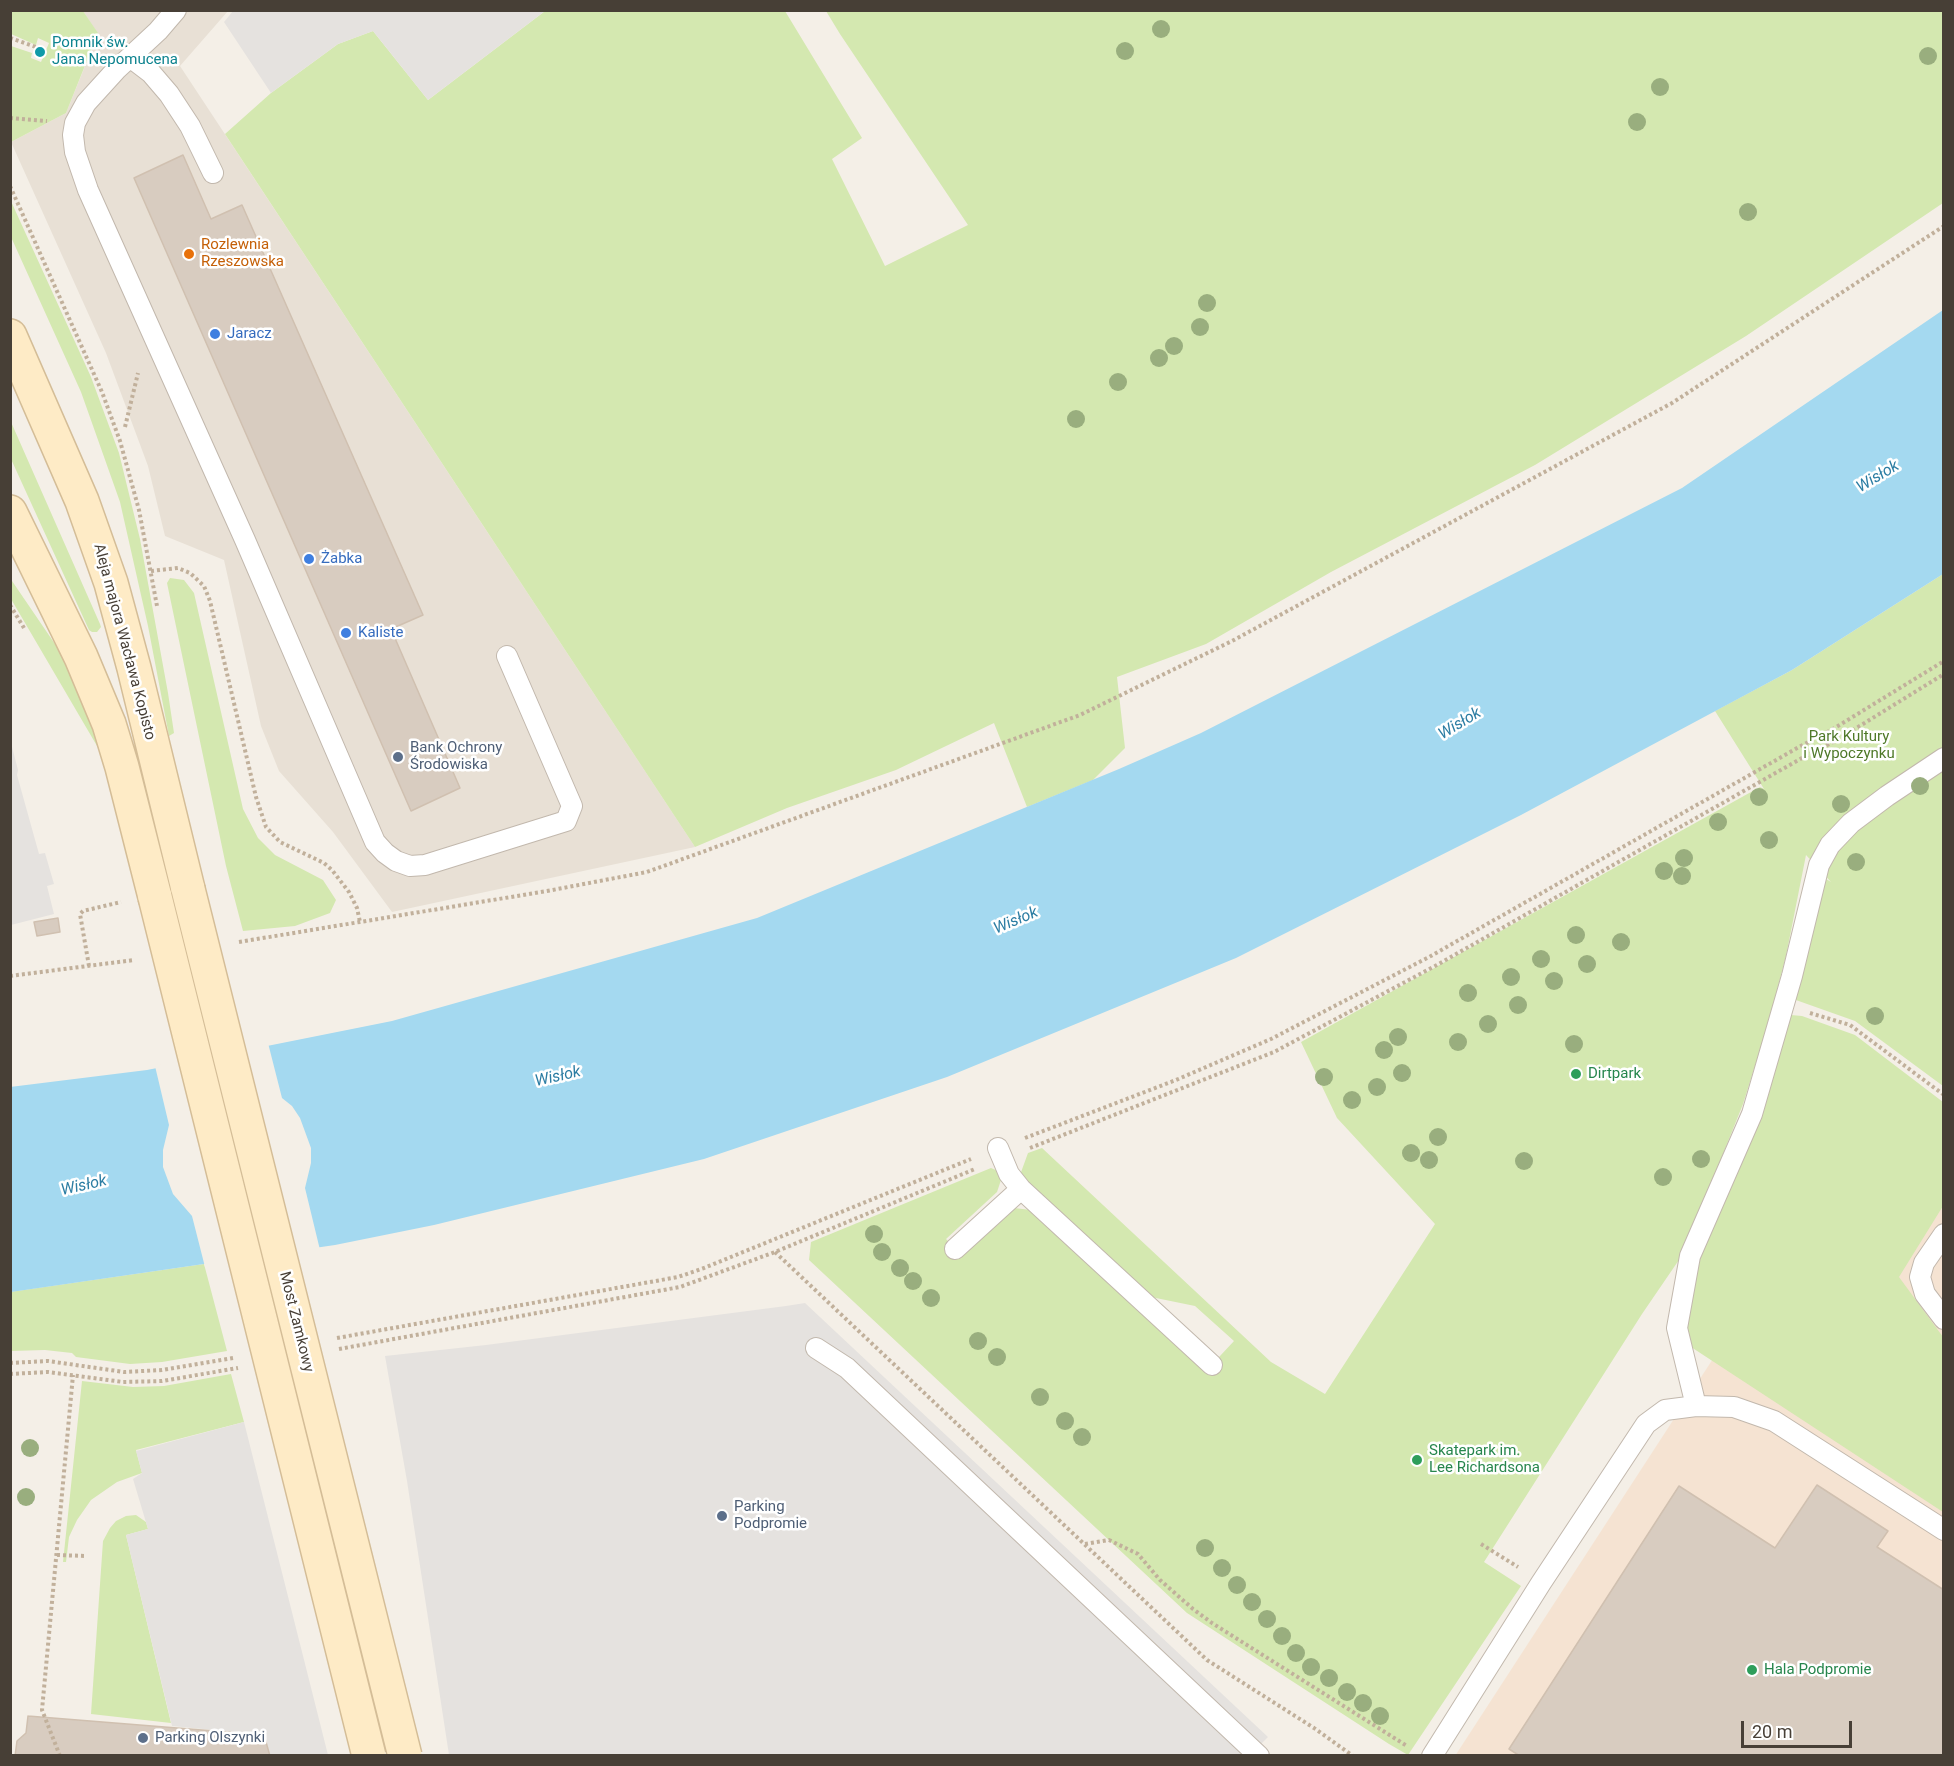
<!DOCTYPE html>
<html>
<head>
<meta charset="utf-8">
<style>
	body { margin:0 }
	#map { position:relative; width:1954px; height:1766px; overflow:hidden; background:#f4efe7; font-family:Roboto,sans-serif }
	canvas { display:block }
	.frame { position:absolute; inset:0; border:12px solid #473f36; pointer-events:none }
	.scale { position:absolute; left:1741px; top:1721px; width:111px; height:27px; box-sizing:border-box; border:3px solid #473f36; border-top:0; padding-left:8px; font-size:18px; line-height:21px; white-space:nowrap; color:#473f36; -webkit-text-stroke:4px #fff; paint-order:stroke }
</style>
</head>
<body>
<div id="map">
<canvas width="1954" height="1766"></canvas>
<div class="frame"></div>
<div class="scale">20 m</div>
</div>
<script>
const c = document.querySelector('canvas').getContext('2d');
c.lineJoin = 'round';
function fillPath(path, color) {
  c.fillStyle = color;
  c.fill(path, 'evenodd');
}
function shape(rows) {
  const path = new Path2D();
  for (const r of rows) {
    path.moveTo(r[0], r[1]);
    for (let i = 2; i < r.length; i += 2) path.lineTo(r[i], r[i + 1]);
  }
  return path;
}
function trace(path, color, width, dash) {
  c.strokeStyle = color;
  c.lineWidth = width;
  c.lineCap = dash ? 'butt' : 'round';
  c.setLineDash(dash || []);
  c.stroke(path);
}
function drawText(font, color, halo, rows, align = 'center') {
  c.font = font + ' Roboto,sans-serif';
  c.lineWidth = 5;
  c.setLineDash([]);
  c.textBaseline = 'middle';
  c.strokeStyle = halo;
  c.fillStyle = color;
  for (const [text, x, y, turn = 0] of rows) {
    c.save();
    c.translate(x, y);
    c.rotate((+turn || 0) * Math.PI / 180);
    c.textAlign = isNaN(turn) ? turn : align;
    if (halo) c.strokeText(text, 0, 0);
    c.fillText(text, 0, 0);
    c.restore();
  }
}
fillPath(shape([
	[83,11,228,11,180,66,695,847,392,912,333,832,279,771,261,726,224,560,165,536,148,466,106,353,11,142,66,113,98,34]
]), '#e8e0d5');
fillPath(shape([
	[1943,1100,1943,1755,1455,1756,1770,1271]
]), '#f5e3d2');
fillPath(shape([
	[11,10,83,11,98,33,66,113,11,142,11,46,32,53,31,58,41,62,49,43,38,38,36,45,11,34],
	[545,11,785,11,862,138,832,159,885,266,968,225,840,34,826,11,1943,11,1943,203,1746,336,1535,465,1331,572,1206,644,1117,677,1125,748,1093,780,1027,807,994,723,896,770,787,808,695,847,225,134,271,93,338,44,373,31,428,100],
	[10,199,91,377,119,453,140,539,168,693,174,733,169,736,148,626,120,502,81,392,11,237],
	[11,422,100,624,101,627,97,632,92,632,89,630,11,459],
	[1943,574,1943,1086,1855,1021,1793,999,1823,877,1831,882,1806,855,1786,956,1769,1021,1743,1104,1683,1254,1642,1314,1484,1562,1521,1586,1408,1755,1389,1744,1187,1613,809,1260,811,1242,991,1168,998,1171,1001,1180,997,1192,946,1239,962,1256,1014,1208,1031,1210,1206,1371,1234,1341,1195,1306,1151,1297,1020,1175,1028,1153,1042,1148,1271,1362,1325,1394,1435,1224,1337,1118,1301,1042,1760,787,1764,789,1715,711,1792,670],
	[10,578,57,647,96,728,107,763,11,599],
	[170,578,184,580,194,593,243,809,258,838,275,855,323,880,336,900,330,913,295,926,243,931,226,866,167,583],
	[1791,1015,1802,1016,1855,1035,1943,1102,1943,1206,1899,1277,1943,1337,1943,1512,1688,1345,1688,1303,1697,1263,1770,1075],
	[204,1264,227,1351,162,1362,130,1364,76,1357,72,1353,45,1350,11,1351,10,1292],
	[231,1374,244,1422,136,1450,142,1473,117,1482,91,1500,77,1520,69,1537,66,1562,63,1562,82,1381,133,1387,164,1386],
	[136,1515,146,1522,148,1529,126,1535,171,1723,91,1714,103,1541,110,1528,116,1521,126,1516]
]), '#d4e8b0');
fillPath(shape([
	[233,11,233,10,545,11,428,100,373,31,338,44,271,93,224,22],
	[11,743,18,770,17,775,39,854,45,853,54,884,47,886,54,914,11,925],
	[805,1303,1268,1737,1249,1756,449,1755,407,1481,385,1356,486,1345,786,1306],
	[244,1422,328,1755,270,1755,264,1735,172,1726,126,1535,148,1529,133,1479,142,1473,136,1451]
]), '#e5e2df');
fillPath(shape([
	[1943,310,1943,574,1792,670,1521,815,1236,958,947,1077,704,1159,434,1225,335,1245,11,1292,10,1087,147,1070,392,1021,757,918,1119,769,1201,733,1682,488]
]), '#a4d9f0');
fillPath(shape([
	[268,1043,282,1098,292,1106,300,1118,311,1148,311,1163,305,1188,320,1250,205,1267,192,1216,173,1194,163,1167,163,1150,169,1125,155,1066]
]), '#f4efe7');
const building = shape([
	[183,155,211,219,242,205,423,615,391,629,460,788,411,811,134,178,183,155],
	[58,918,60,932,37,936,34,922,58,918],
	[1817,1485,1888,1531,1877,1547,1944,1590,1944,1756,1520,1756,1509,1749,1679,1486,1775,1548,1817,1485],
	[28,1716,264,1735,270,1756,15,1756,17,1741,26,1733,28,1716]
]);
fillPath(building, '#d8ccc0');
trace(building, '#d0c0b0', 1.5);
const lane = shape([
	[176,10,158,31,116,70,86,103,75,123,73,135,75,152,88,190,245,540,375,842,385,853,396,861,410,866,425,865,566,821,572,806,507,656],
	[130,57,151,73,169,94,190,126,213,173],
	[998,1148,1009,1174,1021,1189,1212,1365],
	[1944,1234,1924,1263,1920,1277,1925,1294,1944,1319],
	[955,1249,1021,1189],
	[816,1348,847,1368,1259,1756],
	[1696,1406,1677,1328,1690,1256,1752,1114,1792,976,1819,865,1830,845,1851,823,1887,796,1944,758],
	[1432,1756,1541,1583,1646,1424,1665,1410,1696,1406,1734,1407,1774,1421,1944,1530]
]);
const secondary = shape([
	[10,336,82,501,111,583,134,668,188,889],
	[10,512,81,657,109,724,122,767,155,897]
]);
trace(lane, '#c2b8ad', 22);
trace(secondary, '#d4bd97', 36);
trace(shape([
	[10,38,36,47],
	[10,118,47,121],
	[10,186,102,392,120,441,139,510,157,606],
	[125,427,138,373],
	[151,571,178,568,190,573,204,586,210,601,256,797,266,827,280,842,324,863,332,870,349,892,357,908,360,922],
	[10,605,24,628],
	[239,942,547,891,647,872,1080,715,1232,641,1672,403,1944,226],
	[89,966,80,914,83,911,121,902],
	[10,976,134,960],
	[1810,1013,1850,1025,1944,1095],
	[1025,1138,1176,1080,1271,1039,1429,957,1799,747,1833,729,1944,661],
	[1030,1148,1274,1052,1435,966,1802,758,1837,740,1944,674],
	[775,1252,1207,1660,1314,1728,1353,1756],
	[337,1338,678,1277,704,1268,971,1159],
	[339,1349,680,1287,775,1252,975,1169],
	[10,1363,48,1361,124,1372,162,1370,233,1358],
	[10,1374,48,1372,123,1382,162,1381,238,1368],
	[1085,1544,1109,1540,1138,1554,1160,1580,1193,1609,1212,1623,1407,1746],
	[1481,1544,1518,1567],
	[57,1555,87,1556],
	[60,1756,42,1710,73,1375]
]), '#c1b09b', 4, [3, 3]);
trace(lane, '#fff', 20);
trace(secondary, '#feebc6', 33);
const secondaryBridge = shape([
	[188,889,405,1756],
	[155,897,369,1756]
]);
trace(secondaryBridge, '#d4bd97', 36, []);
trace(secondaryBridge, '#feebc6', 33);
c.fillStyle = '#99ae7e';
for (const [x, y] of [
	[1161,29],
	[1125,51],
	[1928,56],
	[1660,87],
	[1637,122],
	[1748,212],
	[1207,303],
	[1200,327],
	[1174,346],
	[1159,358],
	[1118,382],
	[1076,419],
	[1920,786],
	[1759,797],
	[1841,804],
	[1718,822],
	[1769,840],
	[1684,858],
	[1856,862],
	[1664,871],
	[1682,876],
	[1576,935],
	[1621,942],
	[1541,959],
	[1587,964],
	[1511,977],
	[1554,981],
	[1468,993],
	[1518,1005],
	[1875,1016],
	[1488,1024],
	[1398,1037],
	[1458,1042],
	[1574,1044],
	[1384,1050],
	[1402,1073],
	[1324,1077],
	[1377,1087],
	[1352,1100],
	[1438,1137],
	[1411,1153],
	[1701,1159],
	[1429,1160],
	[1524,1161],
	[1663,1177],
	[874,1234],
	[882,1252],
	[900,1268],
	[913,1281],
	[931,1298],
	[978,1341],
	[997,1357],
	[1040,1397],
	[1065,1421],
	[1082,1437],
	[30,1448],
	[26,1497],
	[1205,1548],
	[1222,1568],
	[1237,1585],
	[1252,1602],
	[1267,1619],
	[1282,1636],
	[1296,1653],
	[1311,1667],
	[1329,1678],
	[1347,1692],
	[1363,1703],
	[1380,1716]
]) {
  c.beginPath();
  c.arc(x, y, 9, 0, 2 * Math.PI);
  c.fill();
}
for (const [x, y, r, color] of [
	[40,52,6,"#0f9aa8"],
	[189,254,6,"#e8710a"],
	[215,334,6,"#3f7fe0"],
	[309,559,6,"#3f7fe0"],
	[346,633,6,"#3f7fe0"],
	[398,757,6,"#5c6f8a"],
	[1576,1074,6,"#2e9e5b"],
	[1417,1460,6,"#2e9e5b"],
	[722,1516,6,"#5c6f8a"],
	[1752,1670,6,"#2e9e5b"],
	[143,1738,6,"#5c6f8a"]
]) {
  const dot = new Path2D();
  dot.arc(x, y, r, 0, 2 * Math.PI);
  c.fillStyle = color;
  c.fill(dot);
  trace(dot, '#fff', 2);
}
drawText('15px', '#0d838f', '#fff', [
	["Pomnik św.",52,43],
	["Jana Nepomucena",52,60]
], 'left');
drawText('15px', '#c56008', '#fff', [
	["Rozlewnia",201,245],
	["Rzeszowska",201,262]
], 'left');
drawText('15px', '#366cbe', '#fff', [
	["Jaracz",227,334],
	["Żabka",321,559],
	["Kaliste",358,633]
], 'left');
drawText('15px', '#473f36', '#fff', [
	["Aleja majora Wacława Kopisto",124,642,75],
	["Most Zamkowy",296,1322,76]
]);
drawText('15px', '#4f7929', '#fff', [
	["Park Kultury",1849,737],
	["i Wypoczynku",1849,754]
]);
drawText('15px', '#4e5e75', '#fff', [
	["Bank Ochrony",410,748],
	["Środowiska",410,765],
	["Parking",734,1507],
	["Podpromie",734,1524],
	["Parking Olszynki",155,1738]
], 'left');
drawText('15px', '#27864d', '#fff', [
	["Dirtpark",1588,1074],
	["Skatepark im.",1429,1451],
	["Lee Richardsona",1429,1468],
	["Hala Podpromie",1764,1670]
], 'left');
drawText('italic 16px', '#2c7da3', '#fff', [
	["Wisłok",1878,477,-31],
	["Wisłok",1460,724,-31],
	["Wisłok",1016,921,-23],
	["Wisłok",558,1077,-13],
	["Wisłok",84,1186,-13]
]);
</script>
</body>
</html>
